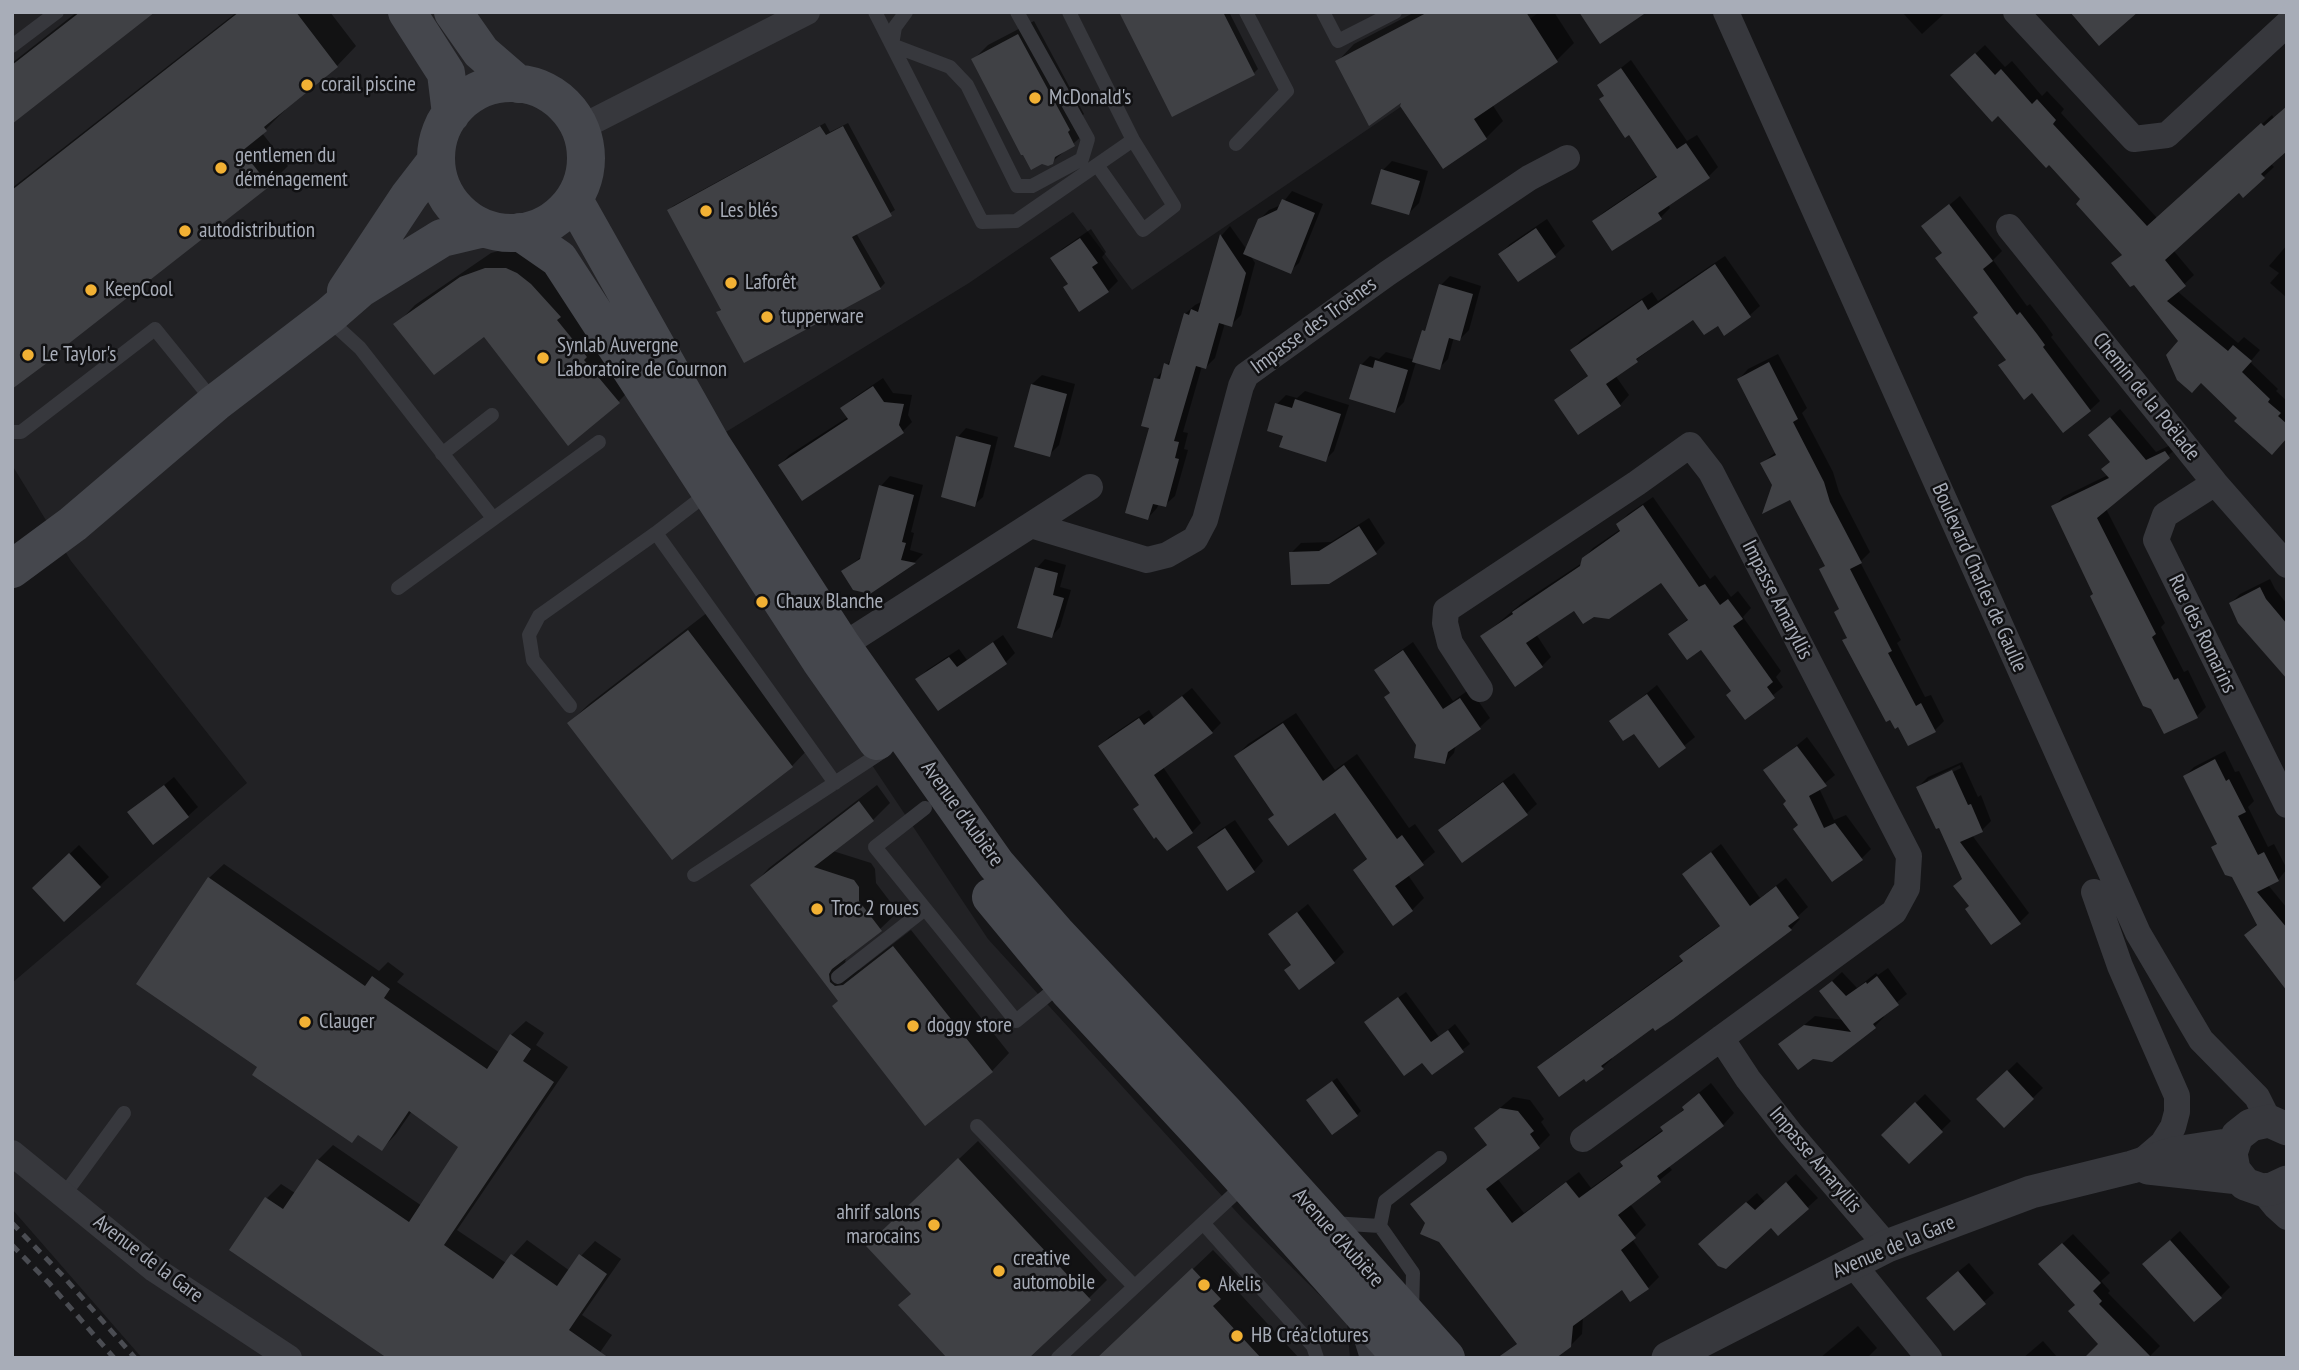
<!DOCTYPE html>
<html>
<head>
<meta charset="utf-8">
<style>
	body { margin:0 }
	#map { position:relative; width:2299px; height:1370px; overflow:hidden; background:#161618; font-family:"PT Sans Narrow",sans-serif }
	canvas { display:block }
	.frame { position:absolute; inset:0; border:14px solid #a8adb8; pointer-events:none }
</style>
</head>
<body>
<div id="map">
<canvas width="2299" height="1370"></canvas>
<div class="frame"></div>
</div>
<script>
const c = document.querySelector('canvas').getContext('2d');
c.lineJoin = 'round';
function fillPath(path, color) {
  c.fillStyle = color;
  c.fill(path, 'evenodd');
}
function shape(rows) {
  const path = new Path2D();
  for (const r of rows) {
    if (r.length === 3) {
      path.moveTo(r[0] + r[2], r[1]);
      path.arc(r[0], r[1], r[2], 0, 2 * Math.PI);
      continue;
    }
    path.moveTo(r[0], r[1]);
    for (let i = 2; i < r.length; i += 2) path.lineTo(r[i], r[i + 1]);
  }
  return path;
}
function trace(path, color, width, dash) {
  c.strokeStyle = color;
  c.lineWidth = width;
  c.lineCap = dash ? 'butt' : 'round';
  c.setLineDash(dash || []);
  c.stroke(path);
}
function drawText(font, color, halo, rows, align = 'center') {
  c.font = font + ' "PT Sans Narrow",sans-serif';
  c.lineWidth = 5;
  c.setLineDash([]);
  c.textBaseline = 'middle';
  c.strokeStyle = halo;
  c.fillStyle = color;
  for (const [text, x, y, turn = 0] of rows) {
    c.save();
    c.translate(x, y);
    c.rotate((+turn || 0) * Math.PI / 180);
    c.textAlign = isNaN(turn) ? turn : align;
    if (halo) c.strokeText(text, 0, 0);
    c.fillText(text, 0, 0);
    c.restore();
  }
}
fillPath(shape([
	[12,12,1540,12,1132,290,1073,212,969,283,672,465,988,939,1243,1219,1347,1322,1350,1358,142,1358,12,1209,12,983,247,783,71,561,12,465]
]), '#222225');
fillPath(shape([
	[77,12,152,12,12,121,12,63],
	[237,12,330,12,356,46,337,66,283,109,285,110,262,133,288,166,269,185,12,372,12,188],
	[1121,12,1229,12,1258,69,1254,73],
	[1415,12,1554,12,1574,43,1557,60,1492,104,1503,121,1486,138,1404,99,1337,62,1354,44],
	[1902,12,1946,12,1922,34],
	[1034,21,1084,114,1082,116,1089,130,1052,162,1042,162,973,60,988,45],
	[1985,45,2005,67,2012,61,2042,96,2047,91,2064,109,2061,113,2157,218,2272,115,2274,118,2270,163,2274,167,2244,195,2239,190,2173,250,2194,275,2177,291,2238,343,2244,337,2260,350,2250,362,2278,389,2276,391,2287,401,2287,437,2239,417,2134,282,2114,263,2123,254,2083,199,1962,66],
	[1631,60,1687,141,1697,135,1718,167,1709,176,1668,204,1670,208,1661,217,1594,221,1604,212,1658,175,1599,85],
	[825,123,830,132,848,123,895,210,856,233,885,283,880,288,718,312,722,308,669,210,673,206],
	[1392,161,1428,171,1419,203,1409,213,1383,170],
	[1292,191,1323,204,1299,263,1290,271,1250,255,1255,263,1241,315,1231,325,1225,323,1215,358,1206,367,1202,366,1183,432,1188,433,1184,449,1188,450,1175,496,1165,505,1159,503,1157,508,1148,518,1151,427,1156,379,1173,357,1185,314,1195,305,1203,301,1222,235,1230,226,1247,250,1259,220,1269,210,1281,205],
	[1960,196,2002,251,1993,260,2027,306,2030,304,2046,325,2053,335,2051,337,2100,401,2090,410,2007,359,1944,252,1924,226],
	[1547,219,1565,246,1555,255,1518,280,1500,254,1510,244],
	[1091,229,1106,252,1102,257,1118,281,1108,291,1069,283,1053,259,1062,249],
	[2287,245,2287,298,2270,283,2279,273,2269,266],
	[506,249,526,249,638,382,618,402,484,334,396,325,415,305,491,253],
	[1725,256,1760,306,1750,315,1725,333,1718,323,1694,318,1615,375,1629,395,1620,405,1556,400,1566,391,1589,375,1572,350,1581,340,1652,292,1658,301],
	[1450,276,1481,286,1469,330,1460,339,1454,337,1448,359,1439,368,1416,362,1404,402,1395,411,1361,365,1370,356,1379,359,1386,352,1415,360,1441,285],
	[1778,354,1807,408,1802,413,1833,472,1839,492,1870,552,1860,562,1901,640,1897,643,1925,697,1931,695,1944,721,1935,730,1845,640,1848,636,1836,612,1840,608,1821,570,1826,565,1791,497,1774,485,1762,463,1776,452,1739,379,1748,369],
	[1042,375,1075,384,1059,445,1049,455,1032,384],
	[883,378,893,393,912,395,908,415,912,422,903,431,780,465,789,455,848,417,843,408,852,399],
	[1305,391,1349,405,1334,451,1325,460,1285,435,1277,404,1286,395,1297,398],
	[2120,409,2156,452,2175,443,2178,447,2106,509,2165,623,2161,627,2184,672,2188,670,2206,707,2197,716,2095,593,2053,507,2063,497,2108,475,2112,461,2090,435],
	[966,428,998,437,983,497,974,505,958,437],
	[890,476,923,485,911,532,914,533,910,550,923,554,915,562,870,592,843,572,862,556,881,486],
	[1653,497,1710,579,1715,575,1731,597,1738,591,1751,608,1743,617,1781,671,1776,677,1783,687,1745,718,1733,691,1701,648,1670,634,1689,618,1661,581,1574,609,1536,634,1551,657,1542,666,1482,637,1523,602,1582,563,1583,559,1593,548,1621,529,1618,524,1628,514],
	[1369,518,1385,543,1375,553,1291,553,1301,543,1331,542],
	[1045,559,1066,565,1060,587,1071,590,1060,627,1052,636,1037,568],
	[2270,579,2275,589,2287,604,2287,676,2231,603,2240,594],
	[708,612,811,746,792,766,569,723,589,704],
	[1003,635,1015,653,1006,662,918,679,927,670,959,649,967,660],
	[1413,642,1453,701,1470,689,1490,718,1480,727,1456,744,1454,753,1445,763,1418,745,1391,692,1376,670,1386,661],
	[1657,685,1695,737,1659,766,1634,731,1611,722],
	[1192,688,1221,723,1212,732,1163,767,1201,823,1192,832,1167,849,1140,804,1100,746,1109,737,1149,710,1154,718],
	[1296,713,1335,770,1357,754,1409,828,1415,824,1435,852,1408,875,1424,898,1412,910,1355,870,1368,857,1335,810,1276,814,1236,756,1248,744],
	[1807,737,1835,775,1819,788,1834,820,1846,815,1871,849,1861,859,1788,801,1766,771],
	[2225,751,2235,772,2239,771,2254,801,2248,807,2268,847,2274,844,2287,869,2278,880,2268,885,2287,908,2287,988,2246,935,2258,923,2234,875,2213,847,2218,842,2185,776,2194,767],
	[1962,762,1978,797,1981,795,1991,821,1982,830,1972,835,2029,913,2020,922,1970,906,1963,878,1939,826,1918,787,1928,777],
	[1960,765,1961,768,1928,784,1928,780],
	[1514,773,1537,804,1527,813,1463,861,1440,830,1449,821],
	[174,777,198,807,188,816,130,813],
	[877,785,890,803,873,820,833,851,871,863,875,869,876,883,898,912,880,929,847,956,845,961,851,969,859,970,911,930,1009,1053,992,1071,925,1123,840,1000,752,886,769,868],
	[1235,820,1263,861,1254,871,1199,847,1209,837],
	[1721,844,1760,898,1786,878,1808,907,1797,917,1800,919,1791,929,1611,1057,1612,1059,1602,1068,1584,1077,1540,1067,1549,1058,1684,959,1681,956,1691,946,1721,925,1684,874],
	[79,845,109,877,64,919,34,888],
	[224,864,379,971,388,962,404,974,397,982,500,1053,511,1035,526,1021,544,1033,536,1045,568,1067,457,1230,506,1263,527,1240,570,1271,581,1256,595,1241,621,1259,582,1315,612,1335,596,1358,390,1358,267,1198,281,1184,295,1193,318,1160,333,1145,422,1206,461,1147,412,1111,396,1134,382,1149,260,1066,209,878],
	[1308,904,1344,952,1334,962,1293,964,1271,934],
	[1888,968,1907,994,1882,1015,1884,1017,1875,1026,1832,1060,1780,1045,1815,1016,1844,1020,1831,982,1842,972,1857,988,1876,973,1878,975],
	[1406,992,1439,1037,1455,1024,1470,1044,1433,1073,1373,1016],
	[2017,1062,2043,1088,2004,1126,1979,1099],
	[1337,1078,1361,1111,1357,1115,1312,1096],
	[1711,1083,1734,1113,1723,1125,1668,1165,1672,1170,1630,1204,1646,1225,1632,1239,1659,1277,1648,1288,1622,1288,1583,1316,1582,1334,1570,1346,1518,1345,1412,1204,1424,1193,1488,1144,1476,1128,1513,1097,1530,1100,1544,1119,1541,1122,1550,1135,1539,1146,1497,1178,1524,1213,1579,1172,1591,1188,1623,1165,1622,1163,1633,1151,1664,1129,1663,1128,1685,1108,1695,1096],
	[1925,1094,1951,1121,1909,1162,1883,1135],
	[978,1141,1107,1280,1089,1298,913,1293,886,1228],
	[1796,1174,1818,1198,1778,1234,1771,1225,1710,1235,1757,1193,1765,1202],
	[2180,1231,2230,1287,2221,1296,2154,1255],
	[2073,1234,2110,1273,2101,1281,2110,1291,2108,1293,2160,1346,2148,1358,2100,1344,2050,1255],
	[1213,1250,1240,1278,1232,1285,1299,1358,1099,1358],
	[1969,1263,1994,1293,1954,1328,1938,1288],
	[1858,1326,1877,1348,1867,1358,1820,1358],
	[2043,1341,2058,1358,2023,1358]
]), '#0007');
fillPath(shape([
	[80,12,155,12,12,124,12,65],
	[239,12,296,12,338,67,264,127,267,131,242,151,270,186,58,352,59,354,12,389,12,190],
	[1119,12,1223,12,1255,75,1172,117],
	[1428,12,1526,12,1558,62,1474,119,1487,139,1443,169,1400,106,1401,103,1369,126,1335,61],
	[1579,12,1647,12,1600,44],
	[2070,12,2138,12,2099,46],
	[1018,34,1070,130,1068,132,1075,146,1055,157,1053,164,1048,166,1042,164,1031,170,1023,155,1021,155,971,59],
	[1975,53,1995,75,2001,69,2032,104,2037,99,2056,120,2053,124,2147,226,2261,123,2264,126,2287,106,2287,151,2261,174,2265,178,2243,198,2239,193,2165,260,2186,286,2167,301,2228,351,2233,345,2252,361,2242,372,2270,399,2268,402,2281,413,2278,416,2287,424,2287,438,2272,455,2234,421,2237,418,2201,383,2192,393,2177,380,2166,355,2178,341,2134,285,2130,287,2111,263,2122,255,2076,204,2080,199,2049,165,2046,168,1998,116,1992,122,1950,75],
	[1621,68,1677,149,1686,143,1710,178,1658,213,1662,219,1612,251,1592,221,1657,177,1629,135,1625,138,1599,99,1604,96,1597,85],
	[820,126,826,135,843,126,892,216,852,237,881,289,744,363,716,312,721,310,667,210],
	[1381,169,1420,181,1409,215,1371,204],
	[1282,199,1315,213,1291,274,1243,254,1258,219,1277,210],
	[1949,204,1993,261,1983,269,2017,315,2020,312,2037,334,2045,345,2043,347,2091,411,2063,433,2032,393,2024,400,1998,365,2006,360,1973,317,1978,313,1935,258,1942,253,1921,226],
	[1536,228,1556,257,1518,282,1498,254],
	[1220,234,1246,273,1232,327,1219,323,1206,369,1196,366,1174,441,1179,442,1175,458,1179,459,1166,507,1153,504,1148,520,1125,513,1149,428,1141,426,1154,378,1160,379,1164,363,1169,365,1184,313,1189,315,1191,309,1198,312],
	[1080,238,1098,263,1092,267,1109,292,1079,312,1063,287,1068,284,1050,258],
	[1715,264,1751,317,1724,336,1718,326,1704,335,1693,320,1636,359,1638,362,1606,384,1621,406,1578,435,1554,400,1588,376,1570,350,1642,300,1648,310],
	[485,268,506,268,517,273,531,284,561,317,557,320,587,357,584,360,620,403,568,446,484,337,434,375,393,324,460,277],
	[1439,284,1473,294,1460,341,1449,338,1440,370,1412,362,1422,330,1425,331],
	[1375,360,1408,370,1395,413,1349,399,1360,364,1373,368],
	[1769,362,1798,419,1793,422,1824,482,1830,502,1862,563,1850,569,1892,651,1888,653,1916,706,1921,703,1936,732,1908,746,1898,727,1895,729,1890,720,1886,722,1842,640,1847,638,1834,612,1839,609,1819,569,1825,566,1790,500,1762,514,1772,485,1760,463,1776,455,1737,379],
	[1031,384,1067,394,1050,457,1014,447],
	[873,386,884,402,904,404,899,425,904,433,802,501,778,465,848,419,840,408],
	[1295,399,1341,414,1326,462,1279,447,1283,436,1267,431,1275,403,1292,408],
	[2110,417,2146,460,2165,451,2170,458,2097,518,2156,634,2152,637,2174,680,2178,678,2198,718,2164,734,2151,709,2143,706,2090,596,2093,594,2051,506,2109,478,2101,469,2110,462,2088,435],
	[956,436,991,445,975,507,941,497],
	[879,485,914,495,902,542,906,543,901,560,916,563,870,594,853,590,841,571,860,559],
	[1643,505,1699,587,1705,584,1720,605,1728,599,1743,619,1733,626,1773,682,1767,687,1775,698,1745,720,1726,695,1731,691,1701,650,1687,660,1668,634,1688,620,1661,583,1609,619,1594,617,1583,624,1574,611,1526,643,1543,667,1515,687,1480,636,1513,614,1512,612,1580,566,1582,558,1620,531,1616,524],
	[1359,526,1377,554,1329,584,1291,585,1289,552,1319,551],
	[1035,567,1058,573,1053,595,1064,598,1052,638,1017,628],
	[2260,587,2266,599,2287,624,2287,679,2238,623,2229,603],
	[688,630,793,767,672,860,567,723],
	[993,642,1007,664,938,711,915,679,949,657,957,667],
	[1403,650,1443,709,1460,698,1481,729,1448,752,1445,764,1414,758,1416,745,1384,697,1390,693,1374,670],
	[1647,694,1686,748,1659,768,1634,734,1623,741,1609,721],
	[1182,696,1213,733,1154,775,1193,833,1167,851,1156,837,1154,839,1133,809,1139,805,1098,746,1139,718,1144,725],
	[1283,723,1323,781,1344,765,1397,839,1402,835,1424,865,1395,886,1413,911,1393,926,1353,870,1367,859,1335,813,1288,846,1268,819,1274,815,1234,756],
	[1797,746,1827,786,1809,796,1824,828,1835,823,1863,860,1832,882,1793,829,1798,825,1783,804,1786,801,1763,770],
	[2215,759,2226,781,2229,779,2246,812,2238,816,2258,855,2264,852,2279,881,2257,892,2287,928,2287,991,2244,935,2257,925,2232,877,2225,875,2211,847,2217,844,2183,776],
	[1952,770,1968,805,1971,804,1983,832,1960,842,2021,924,1991,945,1965,909,1969,906,1953,886,1962,879,1939,828,1936,829,1916,787],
	[1503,782,1528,815,1462,863,1438,830],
	[164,785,189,817,153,845,127,812],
	[859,801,874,821,814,867,854,880,859,887,859,901,882,931,832,969,829,974,830,982,835,986,843,985,893,946,993,1072,925,1126,832,1006,838,1001,750,885],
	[1225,828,1255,872,1227,891,1197,847],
	[1711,852,1750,906,1776,886,1799,918,1788,926,1792,930,1673,1019,1655,1031,1653,1028,1601,1066,1604,1069,1586,1082,1584,1079,1559,1097,1537,1067,1683,961,1679,956,1720,926,1682,874],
	[69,853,101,887,64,922,32,888],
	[208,877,365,986,372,976,390,989,384,998,487,1069,510,1034,531,1049,523,1061,554,1082,444,1245,493,1279,511,1254,557,1286,579,1254,607,1274,569,1330,609,1358,387,1358,229,1250,265,1197,283,1209,317,1159,409,1222,458,1147,409,1111,382,1151,358,1135,352,1143,252,1075,257,1067,136,984],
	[1297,912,1335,963,1299,990,1284,970,1291,965,1268,934],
	[1877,976,1899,1005,1873,1024,1876,1028,1832,1062,1813,1059,1798,1070,1778,1044,1804,1025,1851,1032,1819,991,1832,981,1846,996,1866,982,1867,984],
	[1398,997,1431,1042,1448,1030,1464,1052,1432,1075,1422,1063,1404,1076,1364,1022],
	[2007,1070,2034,1099,2004,1128,1976,1099],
	[1332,1081,1358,1116,1332,1135,1306,1100],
	[1699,1093,1724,1126,1657,1176,1661,1182,1618,1215,1636,1238,1621,1250,1649,1289,1630,1302,1622,1290,1573,1326,1571,1347,1556,1358,1497,1358,1517,1344,1439,1242,1420,1234,1425,1223,1410,1204,1487,1145,1474,1128,1500,1108,1518,1111,1534,1131,1530,1134,1540,1148,1486,1189,1512,1223,1566,1182,1579,1198,1623,1166,1620,1162,1663,1131,1660,1127,1684,1110,1682,1107],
	[1915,1102,1943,1132,1909,1164,1881,1135],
	[958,1158,1091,1300,1029,1358,947,1358,898,1305,911,1294,866,1246],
	[1786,1182,1809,1209,1778,1236,1771,1228,1726,1269,1718,1266,1698,1244,1746,1202,1755,1210],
	[2170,1240,2222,1298,2194,1322,2142,1264],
	[2062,1243,2101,1283,2093,1291,2102,1301,2099,1304,2152,1358,2084,1358,2098,1344,2068,1311,2075,1305,2038,1264],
	[1192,1268,1221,1299,1213,1306,1261,1358,1097,1358],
	[1958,1271,1986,1304,1954,1331,1926,1298]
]), '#404145');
trace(shape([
	[875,12,982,222,1016,221,1133,140],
	[906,12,895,27,892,45,950,67,967,85,1017,186,1032,186,1082,159,1088,139,1017,12],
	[1069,12,1133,140,1174,206,1143,230,1097,165],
	[1323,12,1338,41,1395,12],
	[12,46,57,12],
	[1236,144,1287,91,1246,12],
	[331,316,337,327,360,348,493,518],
	[12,432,21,432,155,329,214,402],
	[442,454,492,415],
	[656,533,708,493],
	[398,588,599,442],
	[570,706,533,660,529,635,539,616,656,533,835,783],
	[925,808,875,847,1016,1021,1060,985],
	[694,875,885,750],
	[838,977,925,909],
	[977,1126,1134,1286],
	[64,1195,124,1113],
	[1203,1223,1313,1346,1317,1358],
	[1332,1223,1380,1226,1413,1273,1412,1312],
	[1380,1226,1385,1201,1440,1158],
	[1058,1358,1244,1185]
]), '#37383d', 14);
trace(shape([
	[1726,12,2138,933,2201,1040,2257,1097,2269,1121],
	[2016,12,2134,139,2167,135,2287,24],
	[580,128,807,12],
	[2009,227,2215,483,2287,565],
	[2215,483,2165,515,2156,540,2287,805],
	[1031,525,1090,487],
	[828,655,1031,525,1147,560,1167,555,1195,539,1205,520,1241,386,1246,375,1388,273,1529,178,1567,158],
	[1480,689,1450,643,1445,623,1446,610,1637,483,1690,445,1711,472,1909,856,1907,888,1894,912,1583,1139],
	[2094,892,2120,966,2177,1096,2177,1112,2173,1127,2163,1143,2142,1161],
	[1721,1038,1748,1079,1791,1134,1887,1246],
	[12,1153,154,1269,289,1358],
	[2262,1190,2276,1207,2287,1217],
	[1852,1263,1929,1358],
	[1361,1319,1373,1358]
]), '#37383d', 26);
trace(shape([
	[2287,1129,2269,1121,2251,1125,2237,1136,2231,1153,2234,1170,2245,1184,2262,1190,2272,1189,2287,1182],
	[2148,1168,2239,1178],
	[1668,1358,1887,1246,2031,1192,2132,1167,2175,1153,2233,1144]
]), '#37383d', 33);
trace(shape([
	[407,12,446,73,451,114],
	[453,12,481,52,518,84],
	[511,158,75],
	[574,200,712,445,842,646,996,864,1056,933,1226,1114,1446,1358],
	[520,232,559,259,820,660,877,741],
	[346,291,409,196,436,161],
	[12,569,73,524,215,403,330,315,361,288,442,238,484,228],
	[991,897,1068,990,1233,1168,1402,1358]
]), '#45474d', 38);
trace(shape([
	[12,1223,63,1276,135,1358],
	[12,1245,49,1283,114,1358]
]), '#4a4c52', 5, [9, 7]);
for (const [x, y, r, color] of [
	[307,85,7,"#f2b134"],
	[1035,98,7,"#f2b134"],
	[221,168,7,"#f2b134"],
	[706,211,7,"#f2b134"],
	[185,231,7,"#f2b134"],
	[731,283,7,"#f2b134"],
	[91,290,7,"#f2b134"],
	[767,317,7,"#f2b134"],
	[28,355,7,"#f2b134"],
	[543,358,7,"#f2b134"],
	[762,602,7,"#f2b134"],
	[817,909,7,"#f2b134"],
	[305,1022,7,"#f2b134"],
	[913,1026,7,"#f2b134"],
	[934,1225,7,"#f2b134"],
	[999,1271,7,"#f2b134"],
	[1204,1285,7,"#f2b134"],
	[1237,1336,7,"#f2b134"]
]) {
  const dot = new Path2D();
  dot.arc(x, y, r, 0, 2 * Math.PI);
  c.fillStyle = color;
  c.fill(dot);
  trace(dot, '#111113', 2.5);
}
drawText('21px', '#a8adb8', '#111113', [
	["corail piscine",321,85],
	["McDonald's",1049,98],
	["gentlemen du",235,156],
	["déménagement",235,180],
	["Les blés",720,211],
	["autodistribution",199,231],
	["Laforêt",745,283],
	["KeepCool",105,290],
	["tupperware",781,317],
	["Synlab Auvergne",557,346],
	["Laboratoire de Cournon",557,370],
	["Le Taylor's",42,355],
	["Chaux Blanche",776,602],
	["Troc 2 roues",831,909],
	["Clauger",319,1022],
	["doggy store",927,1026],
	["ahrif salons",920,1213,"right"],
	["marocains",920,1237,"right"],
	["creative",1013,1259],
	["automobile",1013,1283],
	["Akelis",1218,1285],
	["HB Créa'clotures",1251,1336]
], 'left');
drawText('21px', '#a8adb8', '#111113', [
	["Impasse des Troènes",1314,326,-36],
	["Chemin de la Poëlade",2146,397,51],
	["Boulevard Charles de Gaulle",1979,578,66],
	["Impasse Amaryllis",1777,600,63],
	["Rue des Romarins",2202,634,64],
	["Avenue d'Aubière",962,814,54],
	["Impasse Amaryllis",1815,1160,50],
	["Avenue d'Aubière",1338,1238,48],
	["Avenue de la Gare",1894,1247,-23],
	["Avenue de la Gare",148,1259,37]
]);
</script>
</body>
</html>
